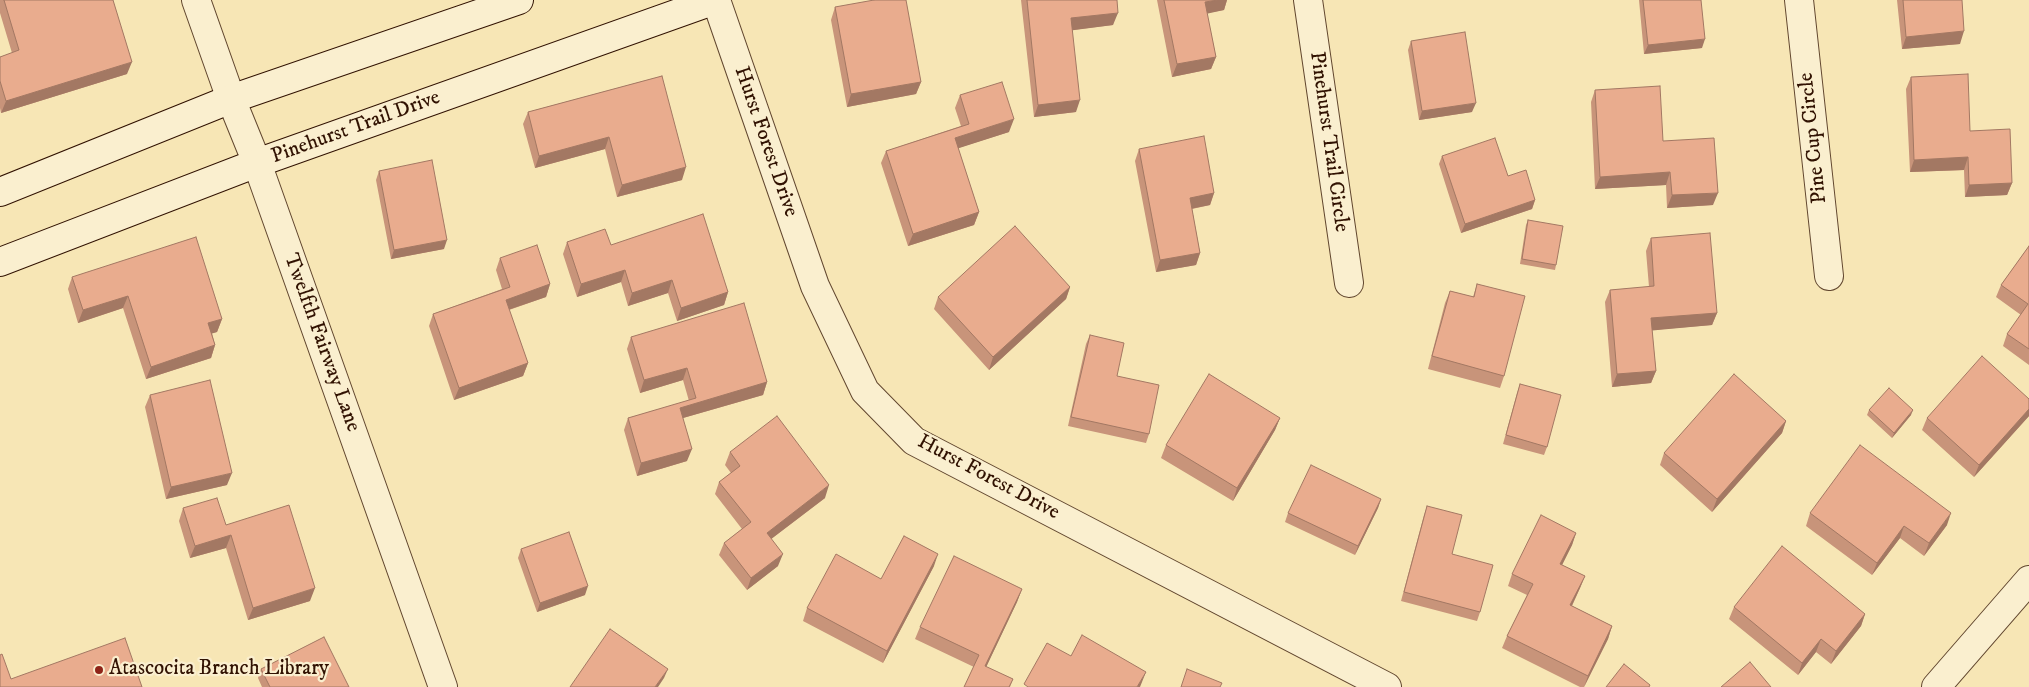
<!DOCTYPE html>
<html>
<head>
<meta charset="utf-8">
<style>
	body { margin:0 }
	canvas { display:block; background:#f7e6b5 }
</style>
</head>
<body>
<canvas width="2029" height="687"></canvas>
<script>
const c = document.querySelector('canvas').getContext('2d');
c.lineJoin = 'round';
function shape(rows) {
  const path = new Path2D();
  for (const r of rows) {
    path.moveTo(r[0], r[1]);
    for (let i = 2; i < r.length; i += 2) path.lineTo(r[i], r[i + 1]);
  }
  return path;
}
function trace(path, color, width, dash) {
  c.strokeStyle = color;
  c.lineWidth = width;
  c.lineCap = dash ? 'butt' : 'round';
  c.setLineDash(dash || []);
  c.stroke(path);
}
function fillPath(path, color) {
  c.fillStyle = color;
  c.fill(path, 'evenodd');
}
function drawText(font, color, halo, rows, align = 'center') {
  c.font = font + ' "IM FELL DW Pica",serif';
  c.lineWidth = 4.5;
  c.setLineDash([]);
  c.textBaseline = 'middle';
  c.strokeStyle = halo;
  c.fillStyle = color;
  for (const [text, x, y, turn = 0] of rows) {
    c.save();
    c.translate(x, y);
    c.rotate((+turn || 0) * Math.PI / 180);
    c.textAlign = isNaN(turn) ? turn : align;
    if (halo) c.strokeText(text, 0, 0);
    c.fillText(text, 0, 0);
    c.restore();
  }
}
const street = shape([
	[196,0,231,99,257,163,443,687],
	[716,0,815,286,865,391,914,441,1387,687],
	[1308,0,1349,283],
	[1799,0,1829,276],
	[1936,687,2029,580]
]);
const secondary = shape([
	[0,192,231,99,519,0],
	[0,262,257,163,715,0]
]);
trace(street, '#62472f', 30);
trace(secondary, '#311202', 30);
trace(street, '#faefcf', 28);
trace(secondary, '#faefcf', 28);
fillPath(shape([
	[0,0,113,0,127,74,1,113,0,108,0,57,12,53,0,13],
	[1021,0,1117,0,1113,25,1072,30,1076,112,1034,117],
	[1157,0,1227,0,1224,10,1207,13,1216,57,1211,69,1172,77],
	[1639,0,1701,0,1702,48,1644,54],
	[1897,0,1962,0,1960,44,1902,49],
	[835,7,921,82,916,94,847,107,831,20],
	[1411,41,1472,112,1419,120,1408,50],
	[662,76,682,180,617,197,605,149,535,168,523,124,528,112],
	[1911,77,1970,131,2012,183,2007,195,1965,197,1964,170,1910,172,1906,89],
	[1595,90,1663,141,1713,205,1667,208,1666,185,1595,189,1591,102],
	[960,95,1009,132,958,148,979,212,974,225,908,246,881,163,886,151,961,126,955,108],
	[1139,149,1214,193,1210,205,1192,209,1200,253,1196,265,1156,272,1135,161],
	[1442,156,1508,176,1535,200,1532,209,1461,233,1439,164],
	[379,171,444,249,391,259,376,180],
	[1528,220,1556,265,1555,270,1520,264,1526,225],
	[1651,238,1717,313,1712,325,1652,330,1656,371,1651,383,1612,387,1605,302,1610,290,1649,287,1646,251],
	[567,242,611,245,728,292,724,305,677,321,668,293,628,306,621,282,577,297,563,254],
	[2029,246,2029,365,2003,346,2007,334,2021,315,1996,297,2001,285],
	[500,258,550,284,546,297,509,310,528,363,523,376,454,400,429,326,433,314,502,289,496,270],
	[72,277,222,319,217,332,212,333,215,345,211,358,146,379,123,308,78,323,68,289],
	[1477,284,1504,376,1500,388,1428,369,1445,303,1450,291,1473,297],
	[1070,287,1066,299,989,370,934,309,938,297],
	[1090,335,1117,376,1149,434,1146,443,1068,426,1086,344],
	[631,337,767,382,763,395,683,418,687,461,637,476,624,430,628,418,689,401,683,380,640,393,627,349],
	[1520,384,1547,447,1544,455,1503,444,1517,393],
	[150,395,227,485,166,499,145,407],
	[2029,399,2029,416,1974,477,1922,430,1927,418],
	[1869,410,1911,415,1892,438,1867,415],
	[1280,418,1275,430,1233,501,1161,458,1166,445],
	[1786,421,1782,433,1712,512,1660,465,1664,453],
	[730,452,825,498,771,539,778,566,747,590,719,555,724,543,742,529,715,494,719,482,731,473,725,465],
	[1381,499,1378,508,1355,555,1285,522,1288,513],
	[1427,506,1480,612,1477,621,1401,601,1424,515],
	[183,508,226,525,310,601,248,620,226,548,190,558,179,521],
	[1810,513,1947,525,1924,556,1900,538,1872,575,1806,526],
	[1576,533,1572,545,1562,565,1585,576,1580,588,1572,606,1612,626,1608,639,1584,687,1580,687,1502,648,1507,636,1527,595,1508,586,1512,574],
	[521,549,585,595,537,612,518,558],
	[934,566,883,663,803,621,807,608,881,579],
	[1022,589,1017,602,986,667,1013,679,1010,687,964,687,974,667,915,639,920,627],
	[1734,607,1865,614,1861,626,1831,664,1816,652,1798,675,1729,619],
	[261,669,349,687,262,687,258,678]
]), '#c8947a');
fillPath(shape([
	[1218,0,1227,0,1224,10,1201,15,1205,2],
	[1118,13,1113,25,1067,31,1071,18],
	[1964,31,1960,44,1902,49,1906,37],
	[1705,39,1702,48,1644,54,1648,45],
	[1216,57,1211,69,1172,77,1177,64],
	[132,62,127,74,1,113,6,101],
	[921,82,916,94,847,107,851,94],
	[1080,100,1076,112,1034,117,1038,105],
	[1476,103,1472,112,1419,120,1422,111],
	[1014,119,1009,132,950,151,955,138],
	[609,137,605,149,535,168,539,156],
	[1968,157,1964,170,1910,172,1914,160],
	[686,167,682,180,617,197,622,185],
	[1670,172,1666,185,1595,189,1600,177],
	[2012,183,2007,195,1965,197,1969,185],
	[1214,193,1210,205,1185,210,1190,198],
	[1718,193,1713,205,1667,208,1672,195],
	[1535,200,1532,209,1461,233,1465,224],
	[979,212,974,225,908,246,913,234],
	[447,240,444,249,391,259,394,250],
	[1200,253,1196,265,1156,272,1160,260],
	[625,270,621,282,577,297,581,284],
	[672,280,668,293,628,306,632,293],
	[550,284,546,297,502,312,506,300],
	[1070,287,1066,299,989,370,993,357],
	[728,292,724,305,677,321,681,308],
	[128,296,123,308,78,323,83,310],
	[1717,313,1712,325,1647,331,1651,318],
	[222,319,217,332,204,336,208,323],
	[215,345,211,358,146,379,151,367],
	[528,363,523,376,454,400,459,388],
	[687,368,683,380,640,393,644,380],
	[1656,371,1651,383,1612,387,1617,374],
	[767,382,763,395,676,420,680,408],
	[2029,409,2029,416,1974,477,1979,465],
	[1913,410,1911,415,1892,438,1894,433],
	[1280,418,1275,430,1233,501,1237,488],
	[1786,421,1782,433,1712,512,1717,499],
	[692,449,687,461,637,476,641,463],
	[232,473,227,485,166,499,171,487],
	[829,485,825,498,762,546,767,533],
	[1381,499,1378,508,1355,555,1358,546],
	[1951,513,1947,525,1924,556,1929,543],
	[1904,526,1900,538,1872,575,1877,563],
	[1576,533,1572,545,1556,577,1560,564],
	[231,535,226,548,190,558,195,546],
	[783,554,778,566,747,590,751,578],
	[938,554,934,566,883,663,887,651],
	[1585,576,1580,588,1566,618,1570,605],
	[588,586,585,595,537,612,540,603],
	[315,588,310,601,248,620,253,608],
	[1022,589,1017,602,981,678,985,666],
	[1865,614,1861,626,1831,664,1836,651],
	[1612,626,1608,639,1584,687,1588,676],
	[1821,639,1816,652,1798,675,1802,663],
	[668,669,664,678,658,687,655,687],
	[1146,672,1140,687,1137,687]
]), '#a37863');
const building = shape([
	[4,0,113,0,132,62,6,101,0,81,0,57,19,50,4,0],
	[874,0,906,0,921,82,851,94,835,7,874,0],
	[1027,0,1117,0,1118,13,1071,18,1080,100,1038,105,1027,0],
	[1164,0,1218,0,1205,2,1216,57,1177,64,1164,0],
	[1643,0,1701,0,1705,39,1648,45,1643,0],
	[1903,0,1962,0,1964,31,1906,37,1903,0],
	[1465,32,1476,103,1422,111,1411,41,1465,32],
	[1968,74,1970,131,2010,129,2012,183,1969,185,1968,157,1914,160,1911,77,1968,74],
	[662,76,686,167,622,185,609,137,539,156,528,112,662,76],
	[1002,82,1014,119,955,138,979,212,913,234,886,151,969,124,960,95,1002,82],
	[1660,86,1663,141,1714,138,1718,193,1672,195,1670,172,1600,177,1595,90,1660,86],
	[1204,136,1214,193,1190,198,1200,253,1160,260,1139,149,1204,136],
	[1495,138,1508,176,1526,170,1535,200,1465,224,1442,156,1495,138],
	[432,160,447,240,394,250,379,171,432,160],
	[703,214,728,292,681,308,672,280,632,293,625,270,581,284,567,242,605,229,611,245,703,214],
	[1528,220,1563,226,1556,265,1522,259,1528,220],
	[1015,226,1070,287,993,357,938,297,1015,226],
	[1710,233,1717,313,1651,318,1656,371,1617,374,1610,290,1654,286,1651,238,1710,233],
	[196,237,222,319,208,323,215,345,151,367,128,296,83,310,72,277,196,237],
	[537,245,550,284,506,300,528,363,459,388,433,314,510,287,500,258,537,245],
	[2029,246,2029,349,2007,334,2028,304,2001,285,2029,246],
	[1477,284,1525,296,1504,376,1432,356,1450,291,1474,297,1477,284],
	[744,303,767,382,680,408,692,449,641,463,628,418,696,398,687,368,644,380,631,337,744,303],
	[1090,335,1124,343,1117,376,1159,385,1149,434,1071,417,1090,335],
	[1982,356,2029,399,2029,409,1979,465,1927,418,1982,356],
	[1209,374,1280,418,1237,488,1166,445,1209,374],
	[1734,374,1786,421,1717,499,1664,453,1734,374],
	[210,380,232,473,171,487,150,395,210,380],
	[1520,384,1561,395,1547,447,1506,435,1520,384],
	[1889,388,1913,410,1894,433,1869,410,1889,388],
	[777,416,829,485,767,533,783,554,751,578,724,543,751,522,719,482,740,466,730,452,777,416],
	[1860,445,1951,513,1929,543,1904,526,1877,563,1810,513,1860,445],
	[1311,465,1381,499,1358,546,1288,513,1311,465],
	[217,498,226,525,289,505,315,588,253,608,231,535,195,546,183,508,217,498],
	[1427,506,1462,515,1452,554,1493,565,1480,612,1404,592,1427,506],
	[1541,515,1576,533,1560,564,1585,576,1570,605,1612,626,1588,676,1507,636,1533,584,1512,574,1541,515],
	[569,532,588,586,540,603,521,549,569,532],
	[904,536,938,554,887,651,807,608,836,554,881,579,904,536],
	[1782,546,1865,614,1836,651,1821,639,1802,663,1734,607,1782,546],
	[954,556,1022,589,985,666,1013,679,1009,687,964,687,979,655,920,627,954,556],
	[610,629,668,669,655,687,570,687,610,629],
	[1082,635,1146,672,1137,687,1028,687,1024,684,1047,643,1071,656,1082,635],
	[324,637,349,687,270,687,261,669,324,637],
	[125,638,142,687,0,687,0,655,2,654,11,679,125,638],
	[1750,662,1771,687,1721,687,1750,662],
	[1624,664,1650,685,1649,687,1606,687,1624,664],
	[1187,669,1222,683,1220,687,1181,687,1187,669]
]);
fillPath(building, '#e9ac8e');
trace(building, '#a37863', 1);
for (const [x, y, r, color] of [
	[99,670,5,"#8f2418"]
]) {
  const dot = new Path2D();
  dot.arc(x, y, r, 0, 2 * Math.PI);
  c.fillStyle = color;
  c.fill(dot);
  trace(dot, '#faefcf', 2);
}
drawText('21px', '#311202', '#faefcf', [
	["Pinehurst Trail Drive",356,128,-20],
	["Pine Cup Circle",1814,138,-96],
	["Hurst Forest Drive",765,142,71],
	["Pinehurst Trail Circle",1328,142,82],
	["Twelfth Fairway Lane",321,343,70],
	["Hurst Forest Drive",988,478,28]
]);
drawText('21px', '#311202', '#faefcf', [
	["Atascocita Branch Library",109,670]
], 'left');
</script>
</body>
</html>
